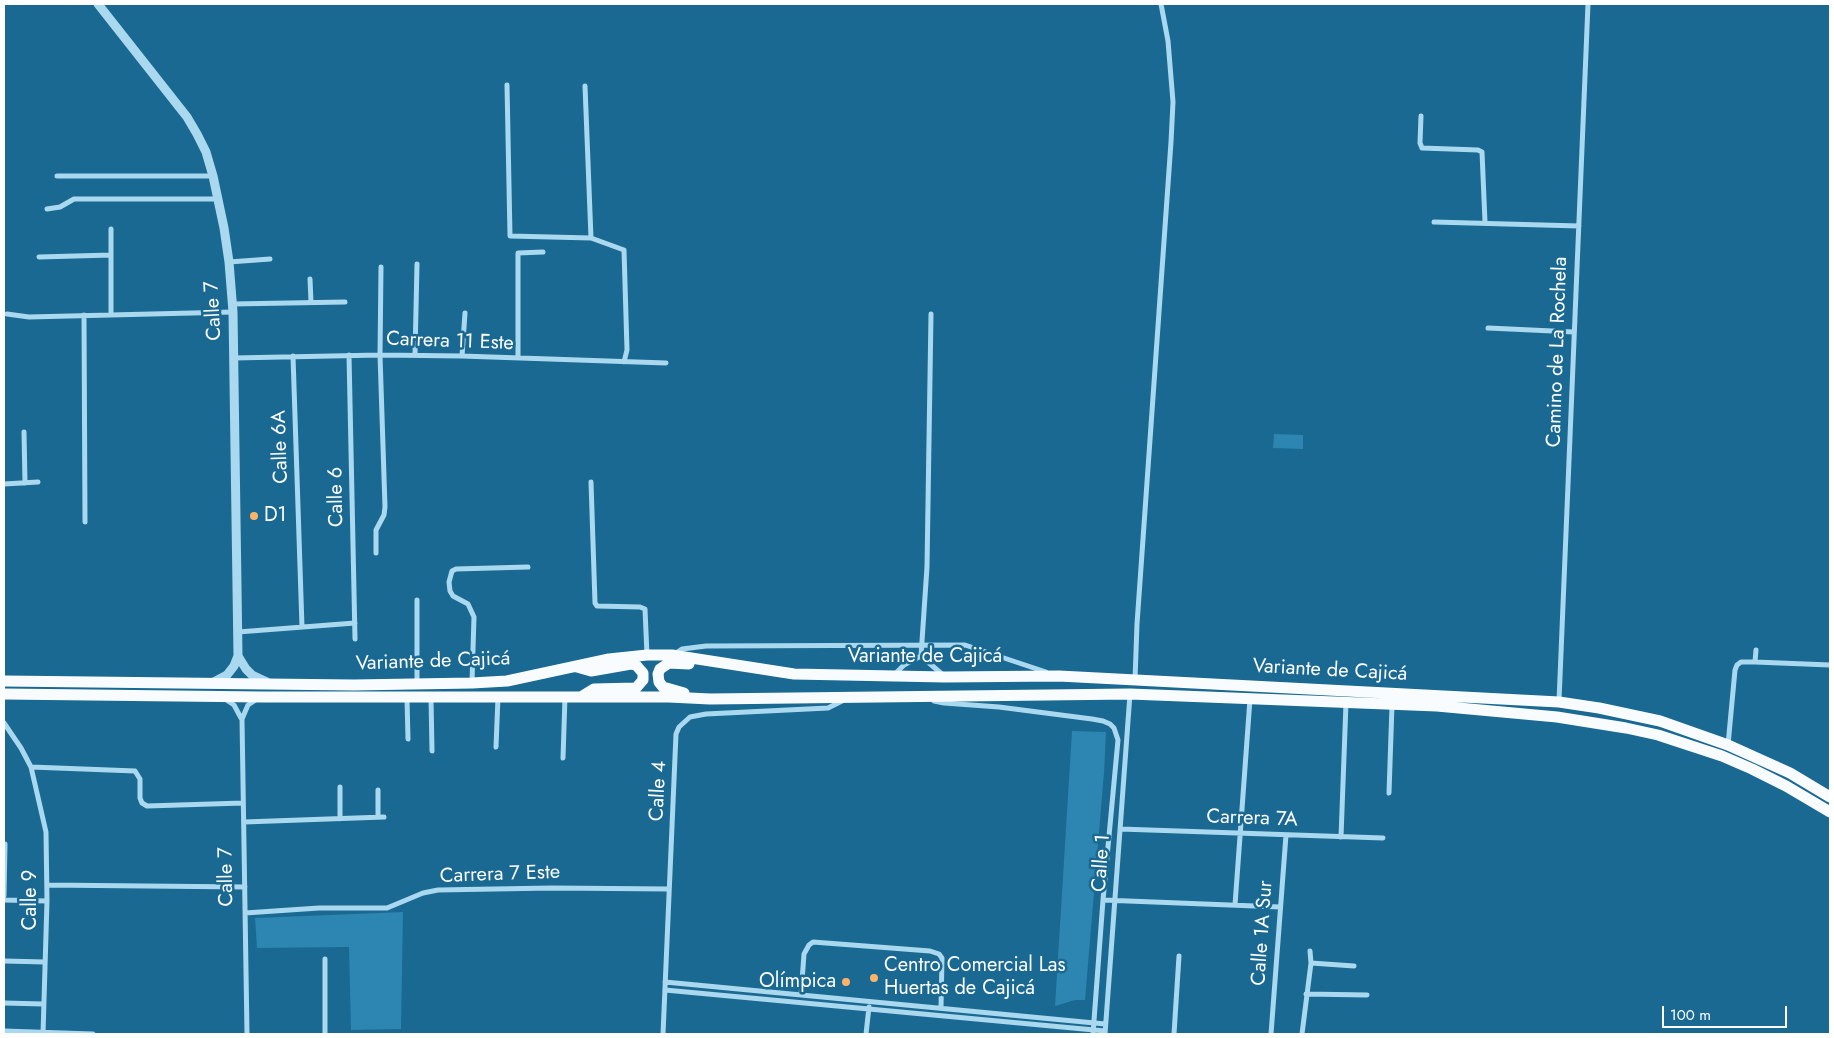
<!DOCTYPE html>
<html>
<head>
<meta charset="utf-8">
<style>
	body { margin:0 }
	#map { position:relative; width:1834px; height:1038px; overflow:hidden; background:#1a6993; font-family:Jost,sans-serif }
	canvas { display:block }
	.frame { position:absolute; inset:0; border:5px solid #fff; pointer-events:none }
	.scale { position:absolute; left:1662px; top:1006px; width:125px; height:22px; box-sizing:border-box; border:2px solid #fff; border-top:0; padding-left:6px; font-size:15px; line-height:18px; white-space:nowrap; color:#fff; -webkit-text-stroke:4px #1a6993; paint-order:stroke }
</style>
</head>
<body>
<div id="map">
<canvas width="1834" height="1038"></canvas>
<div class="frame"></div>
<div class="scale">100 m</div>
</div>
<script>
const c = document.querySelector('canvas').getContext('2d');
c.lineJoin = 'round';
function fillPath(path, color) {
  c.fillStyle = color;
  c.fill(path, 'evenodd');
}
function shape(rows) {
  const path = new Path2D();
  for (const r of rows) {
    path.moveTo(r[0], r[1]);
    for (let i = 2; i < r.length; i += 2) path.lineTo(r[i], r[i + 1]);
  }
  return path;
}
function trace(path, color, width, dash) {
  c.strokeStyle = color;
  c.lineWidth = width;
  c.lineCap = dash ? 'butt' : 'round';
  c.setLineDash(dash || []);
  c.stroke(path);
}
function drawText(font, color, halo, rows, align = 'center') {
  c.font = font + ' Jost,sans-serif';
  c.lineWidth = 5;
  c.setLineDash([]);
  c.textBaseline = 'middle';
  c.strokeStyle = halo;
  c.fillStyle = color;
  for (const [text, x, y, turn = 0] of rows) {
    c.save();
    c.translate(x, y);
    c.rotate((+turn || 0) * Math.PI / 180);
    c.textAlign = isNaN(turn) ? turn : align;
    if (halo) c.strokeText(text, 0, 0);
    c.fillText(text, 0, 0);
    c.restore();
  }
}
fillPath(shape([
	[1274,434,1303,435,1303,449,1273,448],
	[1072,731,1106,732,1104,773,1085,1000,1075,1000,1055,1006],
	[403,912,401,1029,351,1030,349,947,257,948,255,918]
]), '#2d85b1');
trace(shape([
	[507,85,510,236,591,238,624,250,627,350,624,362],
	[585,86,591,238],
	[1421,116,1420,143,1422,148,1478,150,1482,152,1485,222],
	[57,176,213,176],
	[47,209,60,207,74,199,218,199],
	[1434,222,1579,226],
	[111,229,111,314],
	[39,257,111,255],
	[229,262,270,259],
	[310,279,311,302],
	[232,304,345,302],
	[7,314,29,317,233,312],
	[84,315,85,522],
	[1488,328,1574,332],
	[349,355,355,639],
	[415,355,417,264],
	[293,356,302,627],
	[462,356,465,313],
	[234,358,380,355,462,356,666,363],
	[518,358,518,253,543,252],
	[24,432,25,483],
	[591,482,595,603,597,606,640,607,645,609,647,655],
	[4,484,38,482],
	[376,553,376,530,384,515,385,507,380,355,381,267],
	[417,600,417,683],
	[238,632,355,623],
	[676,653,682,649,706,646,965,645,1046,672],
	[921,656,927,567,931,314],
	[921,656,943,675],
	[1755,662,1756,650],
	[895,674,904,665,921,656],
	[1135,680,1137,624,1171,142,1173,102,1168,41,1161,4],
	[472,682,474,617,468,604,453,596,450,591,449,582,452,571,456,569,528,567],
	[407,698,408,739],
	[431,698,432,751],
	[225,699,234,705,241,718],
	[934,701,944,703,999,707,1092,719,1103,721,1110,724,1114,728,1118,740,1103,900,1093,1034],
	[1559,701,1588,4],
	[4,723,21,748,31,767,46,832,47,901,43,1034],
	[1728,745,1735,670,1737,665,1741,662,1755,662,1830,665],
	[496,747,498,697],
	[563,758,565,697],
	[31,767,135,771,140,779,140,798,142,803,147,806,243,803],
	[340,787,340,819],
	[378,790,378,817],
	[1389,793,1392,705],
	[244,822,384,817],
	[1120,829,1383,838],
	[1341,837,1346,703],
	[47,885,245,887],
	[4,896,5,844],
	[4,900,47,901],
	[1103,900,1280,907],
	[1235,905,1250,699],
	[245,913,319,908,387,908,423,893,438,890,552,888,669,889],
	[325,959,325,1034],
	[4,961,45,962],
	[1311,963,1354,966],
	[665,982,1105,1024],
	[665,990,1105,1031],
	[1306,994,1367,995],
	[801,995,804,954,809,945,813,942,930,951,939,954,942,958,941,1008],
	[4,1003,43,1004],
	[4,1031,93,1034],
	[247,1034,242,719,248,705,257,699],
	[663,1034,676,734,679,727,690,717,706,714,828,708,842,701],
	[866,1034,869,1007],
	[1105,1034,1130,694],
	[1174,1034,1179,956],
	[1271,1034,1286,835],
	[1302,1034,1311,963,1310,951]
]), '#aad8ef', 5);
trace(shape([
	[98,4,187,117,197,134,206,152,213,176,224,228,229,262,233,312,238,656,234,666,227,675,212,683],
	[238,656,246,669,252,675,267,682]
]), '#aad8ef', 9);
trace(shape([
	[577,667,591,671,631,664,636,665,643,673,643,680,636,688,594,689,581,697],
	[4,681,354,685,472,683,507,681,609,659,647,655,672,655,794,674,945,677,1059,676,1559,702,1599,708,1660,721,1728,745,1790,773,1830,797],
	[684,693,663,687,659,682,658,674,660,669,669,663,689,664],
	[4,694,262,697,669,697,710,699,1130,694,1437,706,1557,717,1626,728,1658,735,1722,756,1752,769,1786,786,1830,812]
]), '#f9fcff', 11);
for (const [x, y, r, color] of [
	[254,516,5,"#ffb369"],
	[874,978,5,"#ffb369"],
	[846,982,5,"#ffb369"]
]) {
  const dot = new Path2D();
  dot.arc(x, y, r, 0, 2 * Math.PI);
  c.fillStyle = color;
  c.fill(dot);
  trace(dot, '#1a6993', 2);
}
drawText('20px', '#fff', '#1a6993', [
	["Calle 7",214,311,-93],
	["Carrera 11 Este",450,342,2],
	["Camino de La Rochela",1558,352,-88],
	["Calle 6A",281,447,-92],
	["Calle 6",337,497,-91],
	["Variante de Cajicá",925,657],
	["Variante de Cajicá",433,662,-2],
	["Variante de Cajicá",1330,671,3],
	["Calle 4",659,791,-87],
	["Carrera 7A",1252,819,2],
	["Calle 1",1102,863,-86],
	["Carrera 7 Este",500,875,-2],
	["Calle 7",227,877,-91],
	["Calle 9",31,900,-90],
	["Calle 1A Sur",1263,933,-86]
]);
drawText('20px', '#fff', '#1a6993', [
	["D1",264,516],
	["Centro Comercial Las",884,966],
	["Huertas de Cajicá",884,989],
	["Olímpica",836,982,"right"]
], 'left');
</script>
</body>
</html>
